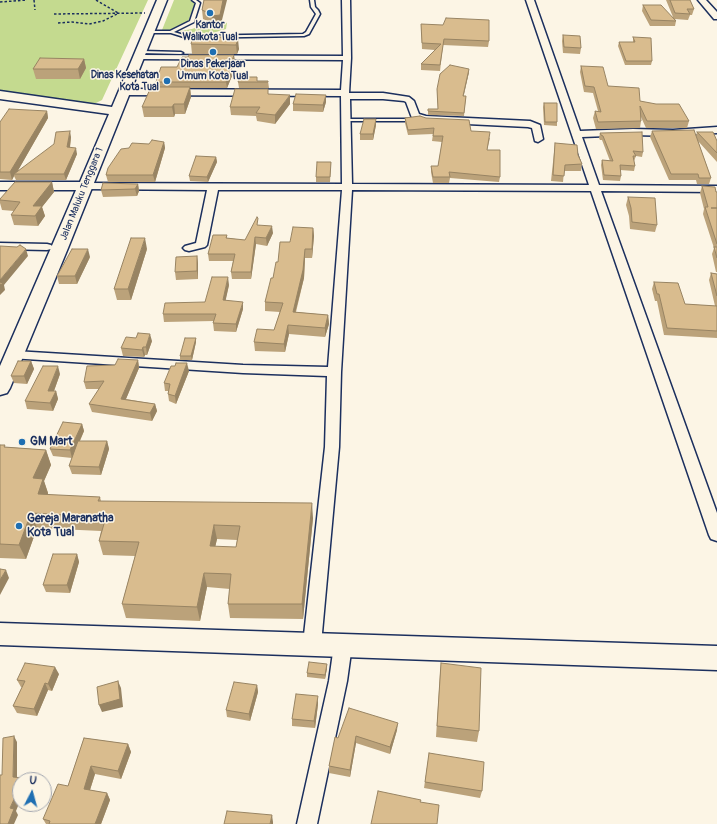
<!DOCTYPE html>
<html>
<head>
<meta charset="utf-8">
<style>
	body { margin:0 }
	#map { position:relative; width:717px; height:824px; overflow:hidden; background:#fcf5e5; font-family:Pangolin,sans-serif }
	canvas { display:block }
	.north { position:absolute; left:12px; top:772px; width:40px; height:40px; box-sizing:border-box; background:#fcf5e5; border:1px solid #a2a6af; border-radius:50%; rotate:6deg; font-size:11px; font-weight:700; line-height:16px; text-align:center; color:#1b2f5e }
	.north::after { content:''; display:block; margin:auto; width:14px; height:18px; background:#1f6fb2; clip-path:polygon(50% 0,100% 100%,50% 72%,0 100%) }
</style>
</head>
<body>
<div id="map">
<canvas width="717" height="824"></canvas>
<div class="north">U</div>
</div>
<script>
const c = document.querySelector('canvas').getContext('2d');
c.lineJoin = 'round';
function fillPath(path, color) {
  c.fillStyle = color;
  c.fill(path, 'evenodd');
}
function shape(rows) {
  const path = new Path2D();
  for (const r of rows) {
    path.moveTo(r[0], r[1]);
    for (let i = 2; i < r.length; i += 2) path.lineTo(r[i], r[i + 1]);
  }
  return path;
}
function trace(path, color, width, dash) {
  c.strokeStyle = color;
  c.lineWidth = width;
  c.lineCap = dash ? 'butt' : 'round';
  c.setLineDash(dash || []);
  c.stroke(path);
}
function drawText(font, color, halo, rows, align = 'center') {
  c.font = font + ' Pangolin,sans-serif';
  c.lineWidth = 3;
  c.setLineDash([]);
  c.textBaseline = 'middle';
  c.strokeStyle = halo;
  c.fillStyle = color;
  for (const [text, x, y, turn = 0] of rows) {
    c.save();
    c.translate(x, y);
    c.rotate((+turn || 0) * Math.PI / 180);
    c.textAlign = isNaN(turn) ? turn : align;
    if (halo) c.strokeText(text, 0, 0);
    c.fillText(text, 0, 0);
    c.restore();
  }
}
fillPath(shape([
	[0,0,148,0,102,100,96,103,89,104,0,91],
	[174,0,190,0,195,3,188,22,171,30,162,30],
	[207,21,211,21,215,25,221,24,221,21,227,23,226,29,206,35,187,34,180,31,192,29,205,24]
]), '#c4da8f');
const lane = shape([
	[192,0,196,0,200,3,194,22,174,32,187,36,303,34,306,32,316,14,311,7,310,0,314,0,315,7,318,10,320,14,309,34,304,36,187,38,171,33,149,33,148,32,150,31,170,31,190,21,196,3,192,0],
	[142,51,181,52,183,53,181,54,141,53,140,52,142,51],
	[343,119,414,119,416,120,414,121,345,121,343,120,343,119]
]);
const street = shape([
	[342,0,350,0,351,58,349,93,383,93,409,97,414,101,419,114,426,116,530,121,540,125,543,139,538,142,535,141,532,128,528,127,426,122,412,118,406,102,404,101,383,99,350,99,352,184,589,185,526,0,534,0,580,131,633,129,673,130,717,127,717,133,673,136,633,135,582,137,599,185,717,186,717,192,601,191,717,513,717,541,711,539,709,535,591,191,352,190,341,372,339,447,321,644,318,650,312,652,306,650,303,644,325,447,327,376,243,373,10,358,8,355,10,352,15,351,243,365,328,367,342,190,218,190,207,245,205,247,189,251,185,250,183,248,185,246,196,243,207,190,85,189,80,186,85,183,342,184,341,96,124,95,120,92,124,89,341,90,343,60,140,59,136,57,140,55,343,56,342,0],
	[698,0,706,0,717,12,717,19,714,19,698,0],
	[0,243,47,244,51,245,53,247,51,249,47,250,0,249,0,243],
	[343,637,349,639,352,645,347,681,317,824,297,824,329,681,334,645,337,639,343,637]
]);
const secondary = shape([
	[157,0,167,0,68,248,10,388,7,393,0,395,0,366,76,190,0,190,0,182,80,182,109,114,0,99,0,91,112,107,157,0],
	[0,623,717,646,717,670,0,645,0,623]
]);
trace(lane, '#1b2f5e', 3);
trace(street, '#1b2f5e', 3);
trace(secondary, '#1b2f5e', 3);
trace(shape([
	[34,0,35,10],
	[96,0,118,13],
	[0,2,27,0],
	[54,14,145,13],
	[58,23,72,22,89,24,103,21,117,14]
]), '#1b2f5e', 1.5, [2.5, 2]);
fillPath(lane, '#fcf5e5');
fillPath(street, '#fcf5e5');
fillPath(secondary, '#fcf5e5');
fillPath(shape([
	[204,0,221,24,213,25,212,23,203,19,202,10],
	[666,0,690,0,694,9,692,15,690,15,688,20,675,19,676,21,675,26,650,26,642,11,643,5,673,17],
	[421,24,489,41,488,47,443,45,440,71,421,70,421,64,435,50,422,49],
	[563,35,581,48,580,54,563,53,562,41],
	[633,37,652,61,651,65,625,65,618,46,619,42,633,42],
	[234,39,239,49,237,54,192,54,191,44],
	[84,59,86,68,80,79,36,79,33,69],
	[235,61,231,70,232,76,227,88,190,88,191,97,185,114,175,114,174,117,144,117,142,107,157,87,156,82,177,67],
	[581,66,608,86,640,101,689,121,687,128,646,128,641,117,641,121,640,128,596,129,593,118,595,111,598,111,593,93,584,92,580,72],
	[469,72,463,96,466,96,464,116,428,115,428,109,438,109,437,89],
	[257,77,257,81,268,81,269,88,239,88,238,82],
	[268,89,268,95,290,104,275,124,257,121,256,116,231,115,230,107],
	[326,102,323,112,293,111,293,104],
	[544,103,557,122,557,126,544,125,543,107],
	[47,111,48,118,17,172,71,137,70,148,77,154,66,180,16,180,14,176,12,180,0,179,0,122],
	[405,118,471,131,490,138,487,150,500,177,499,182,450,178,449,183,433,183,431,172,431,166,438,166,442,142,432,141,433,134,408,135,405,123],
	[376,125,373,140,360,140,360,134],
	[652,131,696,136,697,132,717,141,717,162,698,141,711,178,709,184,697,184,696,180,669,180,650,137],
	[600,133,643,152,642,157,636,156,634,161,635,166,634,171,620,170,621,176,620,181,603,180,601,165,602,160,610,161,602,140,600,140,599,138],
	[164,142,165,148,155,182,108,182,106,175,129,148,149,144],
	[555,143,578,155,582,164,581,171,564,171,563,182,551,181],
	[216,157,217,162,208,182,190,181,189,176],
	[331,162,330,182,316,182,316,177],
	[52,182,54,192,42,207,45,216,38,226,14,225,11,215,14,211,2,210,0,203,0,199],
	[138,184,139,191,137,196,103,197,101,190],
	[702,186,717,192,717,272,716,272,712,254,714,248,703,214,704,209,700,193],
	[628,197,657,225,655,232,630,229,629,216,626,205],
	[259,225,273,233,267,246,256,244,251,279,232,279,231,272,233,261,209,261,208,254,227,235,227,238,245,240],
	[313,228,314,236,312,258,305,258,304,278,296,312,328,315,329,324,325,337,289,334,285,352,255,351,254,342,274,330,280,312,265,311,265,302,273,278,278,262,290,242],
	[147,249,131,300,117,300,114,289],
	[197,256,198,264,198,279,176,280,175,272],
	[90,257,77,284,59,284,57,276],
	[711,273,717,274,717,338,664,335,657,301,655,301,652,289,654,282,685,304,715,306,709,280],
	[229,285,225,301,243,309,236,332,214,331,213,323,214,321,164,322,163,314,205,302],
	[196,338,196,342,192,360,180,360,180,356],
	[152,341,147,355,145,355,144,357,123,356,121,348],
	[138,360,139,368,126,399,155,404,157,411,152,421,92,412,89,404,99,389,86,389,84,382,115,365],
	[31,361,34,369,27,384,14,383,11,376],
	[175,366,189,371,176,404,169,401,168,394,168,391,165,391,164,383],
	[60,374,54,391,56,391,58,399,53,411,27,409,25,401],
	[82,424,84,431,80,441,107,441,109,449,101,475,72,474,69,466,72,458,53,456,50,449],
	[0,445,6,447,46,450,51,465,44,481,48,493,48,495,100,497,101,501,313,518,303,619,230,618,228,604,230,589,207,587,200,621,126,618,122,604,135,556,103,555,99,541,101,531,37,528,26,559,0,558],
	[217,539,237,540,236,547,215,547],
	[77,554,79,562,70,593,46,592,43,585],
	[441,663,479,731,477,742,436,737,440,674],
	[327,664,327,668,325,679,307,677,307,673],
	[59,674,52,691,48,690,37,716,17,713,13,706,22,687,21,687,17,680],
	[257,685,258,692,250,721,227,717,226,710],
	[318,704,315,728,292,726,292,719],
	[397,730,390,754,356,743,350,777,329,773,329,766,338,738],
	[84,738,128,744,131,752,121,779,95,774,90,790,107,793,110,800,101,824,46,824,43,819,68,786],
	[429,753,482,791,480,798,424,788]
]), '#bba27a');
fillPath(shape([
	[223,0,227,0,221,24,213,25,212,16],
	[238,39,239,49,237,54,236,45],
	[234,55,235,61,231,72,231,70,232,76,227,88,226,82,229,70],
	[84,59,86,68,80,79,78,69],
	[469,69,469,72,463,99,463,96],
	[190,87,191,97,185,114,184,104],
	[290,95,290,104,275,124,275,115],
	[326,95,326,102,323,112,323,105],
	[174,104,175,114,174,117,172,107],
	[47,111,48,118,16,174,14,174,14,176,12,180,10,172],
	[376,119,376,125,373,140,373,134],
	[70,131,71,137,69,154,67,147],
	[164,142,165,148,155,182,153,175],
	[76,148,77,154,66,180,64,174],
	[216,157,217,162,208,182,207,177],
	[52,182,54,192,42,207,45,216,38,226,33,206],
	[138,184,139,191,137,196,135,189],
	[272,226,273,233,267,246,266,238],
	[313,228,314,236,312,258,312,249],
	[255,237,256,244,251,279,251,272],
	[145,238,147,249,131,300,128,289],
	[26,249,28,256,4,285,5,290,0,295,0,280],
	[88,249,90,257,77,284,75,276],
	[305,249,305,258,304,278,293,321,293,312],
	[197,256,198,264,198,279,197,271],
	[228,277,229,285,224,308,223,300],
	[243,302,243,309,236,332,236,324],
	[328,315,329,324,325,337,325,328],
	[288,325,289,334,285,352,284,344],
	[150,334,152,341,147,355,146,347],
	[196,338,196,342,192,360,191,356],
	[143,347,145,355,144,357,142,350],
	[138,360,139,368,123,406,121,399],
	[31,361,34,369,27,384,24,376],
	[187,363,189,371,176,404,175,396],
	[58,366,60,374,51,399,48,391],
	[56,391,58,399,53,411,50,403],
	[155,404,157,411,152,421,150,413],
	[82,424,84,431,72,458,70,450],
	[107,441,109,449,101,475,99,467],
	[46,450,51,465,44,481,48,493,43,509,38,494,33,478],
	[312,503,313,518,303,619,302,604],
	[31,513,37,528,26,559,19,545],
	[214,525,217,539,212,561,210,546],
	[77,554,79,562,70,593,67,585],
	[6,570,9,578,0,595,0,580],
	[204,573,207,587,200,621,197,607],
	[327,664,327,668,325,679,325,675],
	[55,667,59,674,52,691,48,684],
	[118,681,121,688,123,707,102,712,99,705],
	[45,683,48,690,37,716,34,709],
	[257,685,258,692,250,721,249,714],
	[318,696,318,704,315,728,314,721],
	[398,723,397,730,390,754,390,747],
	[14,736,17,742,17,783,13,777],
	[356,736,356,743,350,777,350,770],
	[128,744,131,752,121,779,118,771],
	[91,766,95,774,88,796,84,789],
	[20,786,20,801,16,811,18,815,14,824,8,824,10,808],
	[107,793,110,800,101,824,95,824],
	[272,815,273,822,273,824,270,824]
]), '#988463');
const building = shape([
	[204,0,223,0,220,15,212,16,211,14,202,10,204,0],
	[670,0,690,0,694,9,687,9,690,14,675,13,670,0],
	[643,5,661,5,676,21,651,20,643,5],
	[446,18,489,20,489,41,444,39,440,65,421,64,441,44,422,43,421,24,443,25,446,18],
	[563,35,580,36,581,48,564,47,563,35],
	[202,37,234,37,234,39,238,39,236,45,191,44,192,40,201,40,202,37],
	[633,37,651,38,652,61,626,61,619,42,635,42,633,37],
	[189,55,234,55,229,70,231,70,226,82,156,82,161,67,177,67,182,57,188,57,189,55],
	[40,58,84,59,78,69,33,69,40,58],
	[450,65,469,69,463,96,466,96,464,113,428,111,428,109,438,109,437,89,440,74,450,65],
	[581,66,603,67,608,86,639,88,640,101,656,104,679,104,689,121,647,121,640,106,641,121,598,122,595,111,601,112,594,87,585,86,581,66],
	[240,77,257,77,257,81,268,81,268,82,238,82,240,77],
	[151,87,190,87,184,104,174,104,172,107,142,107,151,87],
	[235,89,268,89,268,94,290,95,275,115,256,113,260,107,230,107,235,89],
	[296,94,326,95,323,105,293,104,296,94],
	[544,103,557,103,557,122,545,122,544,103],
	[9,109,47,111,10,172,0,172,0,122,9,109],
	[420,116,426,118,469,120,471,131,490,132,487,150,500,150,500,177,449,172,450,177,433,177,431,166,438,166,443,136,433,136,434,128,408,130,405,118,420,116],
	[364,119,376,119,373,134,360,134,364,119],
	[694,130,711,178,699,178,698,174,671,174,652,131,694,130],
	[70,131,67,147,76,148,64,174,14,174,54,144,56,132,70,131],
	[642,132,643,152,633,151,636,156,633,156,635,166,620,165,621,176,604,175,602,160,613,161,603,136,601,135,600,133,642,132],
	[697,132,713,132,717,141,717,153,697,132],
	[152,140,164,142,153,175,106,175,108,168,121,149,129,148,132,143,149,144,152,140],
	[555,143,577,145,578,155,582,164,565,165,564,176,553,175,555,143],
	[196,156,216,157,207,177,189,176,196,156],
	[317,162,331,162,330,177,316,177,317,162],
	[15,182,52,182,33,206,42,206,35,216,11,215,20,202,0,200,0,199,15,182],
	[103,183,138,184,135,189,101,190,103,183],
	[702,186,715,187,716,192,717,192,717,208,711,208,717,208,717,244,705,207,708,207,702,186],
	[628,197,655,198,657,225,632,222,631,208,628,197],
	[257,217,258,218,257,225,272,226,266,238,255,237,251,272,231,272,235,254,208,254,213,235,227,235,226,238,245,240,257,217],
	[293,227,313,228,312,249,305,249,303,270,293,312,328,315,325,328,288,325,284,344,254,342,257,329,274,330,283,303,265,302,271,278,273,278,276,262,278,262,280,242,290,242,293,227],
	[131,238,145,238,128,289,114,289,131,238],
	[20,245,26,249,0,280,0,246,17,247,20,245],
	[714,247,717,247,717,258,714,247],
	[72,249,88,249,75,276,57,276,72,249],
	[197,256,197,271,175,272,176,257,197,256],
	[711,273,717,274,717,296,711,273],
	[212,277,228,277,223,300,243,302,236,324,213,323,216,314,163,314,165,303,205,302,212,277],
	[0,282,3,283,0,285,0,282],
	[654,282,678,283,685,304,717,306,717,331,667,328,659,294,657,294,654,282],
	[138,333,150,334,146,347,143,347,142,350,121,348,126,337,136,338,138,333],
	[185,338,196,338,191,356,180,356,185,338],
	[118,359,138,360,121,399,155,404,150,413,89,404,104,381,84,382,87,366,115,365,118,359],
	[18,361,31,361,24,376,11,376,18,361],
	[176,363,187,363,175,396,168,394,170,384,164,383,171,366,175,366,176,363],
	[43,366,58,366,48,391,56,391,50,403,25,401,43,366],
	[63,422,82,424,70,450,50,449,63,422],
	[78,441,107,441,99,467,69,466,78,441],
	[0,445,5,445,4,447,46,450,33,478,43,479,38,494,100,497,98,501,312,503,302,604,228,604,231,574,204,573,197,607,122,604,139,542,99,541,106,517,31,513,19,545,0,544,0,445],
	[214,525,240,526,236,547,210,546,214,525],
	[53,554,77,554,67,585,43,585,53,554],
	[0,569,6,570,0,580,0,569],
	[309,662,327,664,325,675,307,673,309,662],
	[25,663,55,667,48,684,45,683,34,709,13,706,25,681,17,680,25,663],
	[441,663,481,668,479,731,437,726,441,663],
	[118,681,120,699,99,705,97,687,118,681],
	[234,682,257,685,249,714,226,710,234,682],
	[296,694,318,696,314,721,292,719,296,694],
	[349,708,398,723,390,747,356,736,350,770,329,766,335,737,338,738,349,708],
	[14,736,13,777,23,778,23,780,20,780,20,786,10,808,14,809,8,824,0,824,0,775,2,775,3,738,14,736],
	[84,738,128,744,118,771,91,766,84,789,107,793,95,824,49,824,50,821,43,819,58,784,68,786,84,738],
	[429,753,484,762,482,791,425,782,429,753],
	[378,791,421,800,420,802,439,805,437,824,371,824,378,791],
	[227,811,272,815,270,824,224,824,227,811]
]);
fillPath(building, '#d9bc8e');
trace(building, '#988463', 1);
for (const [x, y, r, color] of [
	[210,13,4,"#1f6fb2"],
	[213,52,4,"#1f6fb2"],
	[167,81,4,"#1f6fb2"],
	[22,442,4,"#1f6fb2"],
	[19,526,4,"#1f6fb2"]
]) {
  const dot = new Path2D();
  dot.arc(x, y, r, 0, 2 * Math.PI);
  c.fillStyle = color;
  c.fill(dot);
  trace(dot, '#fcf5e5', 1.5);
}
drawText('bold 10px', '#1b2f5e', '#fcf5e5', [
	["Kantor",210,25],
	["Walikota Tual",210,37],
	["Dinas Pekerjaan",213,64],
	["Umum Kota Tual",213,76],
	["Dinas Kesehatan",159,75,"right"],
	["Kota Tual",159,87,"right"]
]);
drawText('10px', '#1b2f5e', '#fcf5e5', [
	["Jalan Maluku Tenggara 1",82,194,-68]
]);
drawText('bold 12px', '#1b2f5e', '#fcf5e5', [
	["GM Mart",30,442],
	["Gereja Maranatha",27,519],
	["Kota Tual",27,533]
], 'left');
</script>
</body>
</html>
